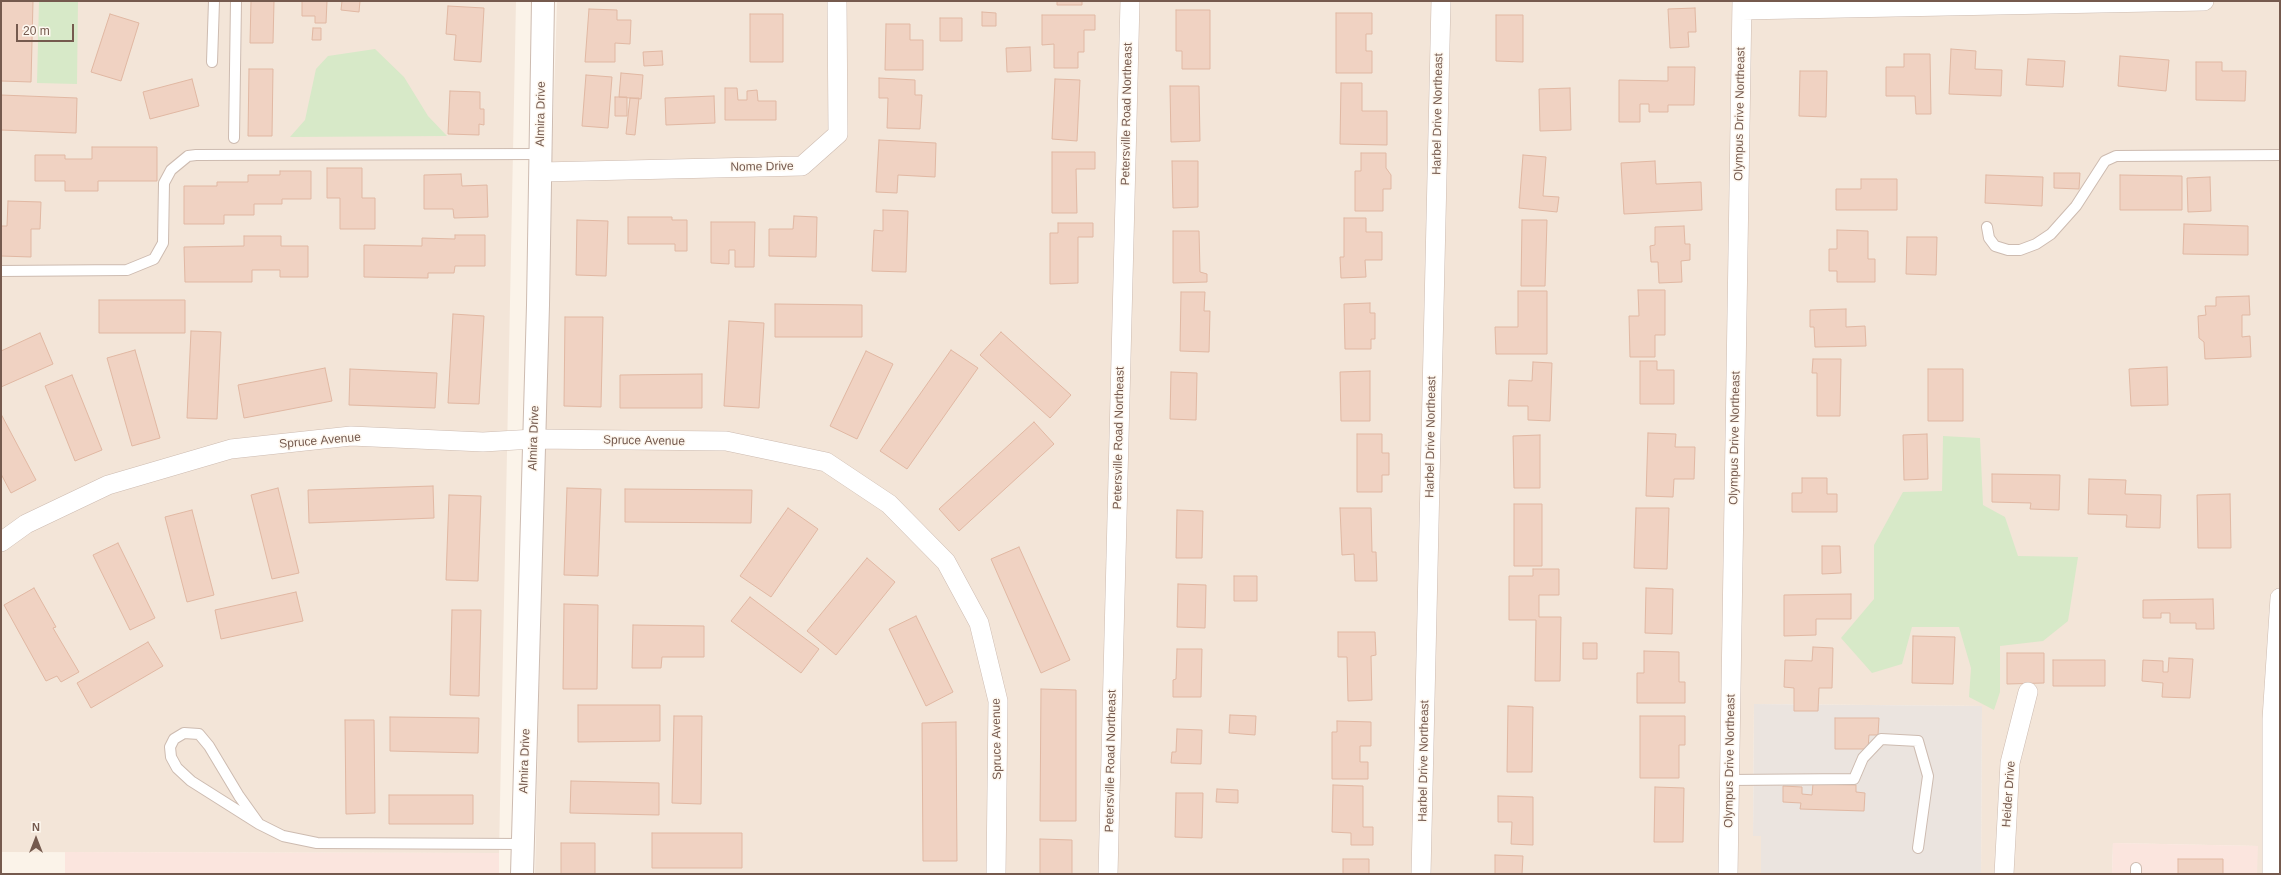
<!DOCTYPE html>
<html>
<head>
<meta charset="utf-8">
<style>
	body { margin:0 }
	#map { position:relative; width:2281px; height:875px; overflow:hidden; background:#fbf3e9; font-family:Helvetica,sans-serif }
	canvas { display:block }
	.frame { position:absolute; inset:0; border:2px solid #755a4e; pointer-events:none }
	.north { position:absolute; left:16px; top:819px; width:40px; height:40px; -webkit-text-stroke:3px #fef8f0; paint-order:stroke; rotate:0deg; font-size:11px; font-weight:700; line-height:16px; text-align:center; color:#755a4e }
	.north::after { content:''; display:block; margin:auto; width:14px; height:18px; background:#755a4e; clip-path:polygon(50% 0,100% 100%,50% 72%,0 100%) }
	.scale { position:absolute; left:16px; top:24px; width:58px; height:18px; box-sizing:border-box; border:2px solid #755a4e; border-top:0; padding-left:5px; font-size:12px; line-height:14px; white-space:nowrap; color:#755a4e; -webkit-text-stroke:3px #fef8f0; paint-order:stroke }
</style>
</head>
<body>
<div id="map">
<canvas width="2281" height="875"></canvas>
<div class="frame"></div>
<div class="north">N</div>
<div class="scale">20 m</div>
</div>
<script>
const c = document.querySelector('canvas').getContext('2d');
c.lineJoin = 'round';
function fillPath(path, color) {
  c.fillStyle = color;
  c.fill(path, 'evenodd');
}
function shape(rows) {
  const path = new Path2D();
  for (const r of rows) {
    path.moveTo(r[0], r[1]);
    for (let i = 2; i < r.length; i += 2) path.lineTo(r[i], r[i + 1]);
  }
  return path;
}
function trace(path, color, width, dash) {
  c.strokeStyle = color;
  c.lineWidth = width;
  c.lineCap = dash ? 'butt' : 'round';
  c.setLineDash(dash || []);
  c.stroke(path);
}
function drawText(font, color, halo, rows, align = 'center') {
  c.font = font + ' Helvetica,sans-serif';
  c.lineWidth = 3;
  c.setLineDash([]);
  c.textBaseline = 'middle';
  c.strokeStyle = halo;
  c.fillStyle = color;
  for (const [text, x, y, turn = 0] of rows) {
    c.save();
    c.translate(x, y);
    c.rotate((+turn || 0) * Math.PI / 180);
    c.textAlign = isNaN(turn) ? turn : align;
    if (halo) c.strokeText(text, 0, 0);
    c.fillText(text, 0, 0);
    c.restore();
  }
}
fillPath(shape([
	[1,1,516,1,499,853,1,852],
	[557,1,2280,1,2280,874,2257,874,2257,846,2113,843,2112,874,1981,874,1982,706,1754,704,1753,835,1761,836,1761,874,535,874,548,285]
]), '#f3e5d8');
fillPath(shape([
	[2113,843,2258,846,2257,874,2112,874],
	[65,852,499,853,499,874,65,874]
]), '#fbe5de');
fillPath(shape([
	[1754,704,1982,706,1981,874,1761,874,1761,836,1753,836]
]), '#ebe4df');
fillPath(shape([
	[39,1,78,1,77,84,37,83],
	[375,49,404,77,428,116,447,136,290,137,305,120,316,69,328,56],
	[1943,436,1980,438,1983,505,2005,517,2018,556,2078,557,2068,621,2043,641,2000,646,2000,692,1994,710,1969,697,1971,668,1959,627,1912,627,1902,664,1872,673,1841,638,1874,599,1874,545,1903,492,1942,491]
]), '#d7e9c8');
const building = shape([
	[1,1,33,1,31,82,1,81,1,1],
	[251,1,274,1,273,43,250,43,251,1],
	[302,1,327,1,326,23,315,23,315,16,302,16,302,1],
	[342,1,360,1,359,12,341,10,342,1],
	[1057,1,1082,1,1082,5,1057,5,1057,1],
	[448,6,484,8,481,62,454,60,456,35,446,34,448,6],
	[1695,8,1696,32,1688,32,1689,47,1670,48,1668,9,1695,8],
	[589,9,617,10,617,20,631,20,630,44,615,43,615,62,585,62,589,9],
	[1176,10,1210,10,1210,69,1182,69,1182,51,1176,51,1176,10],
	[982,12,996,13,996,26,982,26,982,12],
	[1336,13,1372,13,1372,34,1366,34,1366,51,1372,51,1372,73,1336,73,1336,13],
	[110,14,139,23,121,81,91,72,110,14],
	[750,14,783,14,783,62,750,62,750,14],
	[1042,15,1095,15,1095,30,1084,30,1084,52,1078,52,1078,68,1054,68,1054,44,1042,45,1042,15],
	[1496,15,1523,15,1523,62,1496,61,1496,15],
	[940,18,962,18,962,41,940,41,940,18],
	[886,24,910,24,910,40,923,40,923,70,885,70,886,24],
	[313,28,321,28,321,40,312,40,313,28],
	[1030,47,1031,71,1007,72,1006,48,1030,47],
	[1951,49,1976,51,1975,69,2002,70,2001,96,1949,94,1951,49],
	[662,51,663,65,644,66,643,52,662,51],
	[1904,54,1930,54,1931,114,1916,114,1915,96,1886,96,1886,67,1904,67,1904,54],
	[2120,56,2169,60,2166,91,2118,86,2120,56],
	[2028,59,2065,61,2063,87,2026,85,2028,59],
	[2196,62,2222,62,2222,71,2246,71,2245,101,2196,100,2196,62],
	[1668,67,1695,67,1694,105,1668,105,1668,112,1649,112,1649,104,1640,104,1640,122,1619,122,1619,80,1668,81,1668,67],
	[249,69,273,69,272,136,248,136,249,69],
	[1800,71,1827,71,1826,117,1799,116,1800,71],
	[621,73,643,75,641,99,619,97,621,73],
	[586,75,612,77,608,128,582,126,586,75],
	[879,78,915,80,915,95,922,95,920,129,887,128,888,98,879,98,879,78],
	[192,79,199,106,150,119,143,92,192,79],
	[1055,79,1080,80,1077,141,1052,139,1055,79],
	[1341,83,1362,83,1362,111,1387,111,1387,145,1340,144,1341,83],
	[1170,86,1199,86,1200,141,1171,142,1170,86],
	[725,88,737,88,738,100,747,100,747,91,757,90,758,101,776,101,776,120,725,120,725,88],
	[1570,88,1571,130,1540,131,1539,89,1570,88],
	[450,91,480,92,480,109,484,109,484,125,479,124,479,135,448,134,450,91],
	[1,95,77,98,76,133,1,130,1,95],
	[714,96,715,123,666,125,665,98,714,96],
	[615,97,627,97,627,116,615,116,615,97],
	[630,98,639,98,635,135,626,134,630,98],
	[879,140,936,143,935,177,898,175,897,193,876,192,879,140],
	[92,147,157,147,157,181,98,181,98,191,65,191,65,181,35,181,35,155,65,155,65,159,92,159,92,147],
	[1052,152,1095,152,1095,169,1076,169,1077,213,1052,213,1052,152],
	[1361,153,1386,153,1386,168,1391,175,1391,189,1383,189,1383,211,1355,211,1355,171,1361,171,1361,153],
	[1523,155,1546,157,1543,196,1559,197,1557,212,1519,208,1523,155],
	[1172,161,1198,161,1198,207,1173,208,1172,161],
	[1655,161,1656,184,1701,182,1702,210,1624,214,1621,163,1655,161],
	[327,168,362,168,362,198,375,198,375,229,340,229,340,198,327,198,327,168],
	[280,171,311,171,311,199,282,199,282,204,254,204,254,215,224,215,224,224,184,224,184,186,217,186,217,182,248,182,248,175,280,175,280,171],
	[2054,173,2080,173,2079,189,2054,188,2054,173],
	[461,174,462,186,487,185,488,217,454,218,453,209,424,209,424,175,461,174],
	[1986,175,2043,177,2042,206,1985,203,1986,175],
	[2120,175,2182,176,2182,210,2120,210,2120,175],
	[2210,177,2211,211,2188,212,2187,178,2210,177],
	[1861,179,1897,179,1897,210,1836,210,1836,189,1861,189,1861,179],
	[8,201,41,202,40,229,31,229,31,257,1,256,1,226,7,226,8,201],
	[883,210,908,211,906,272,872,271,874,230,883,231,883,210],
	[794,216,817,217,816,257,769,256,769,229,793,229,794,216],
	[628,217,672,217,672,220,687,220,687,251,675,251,675,244,628,244,628,217],
	[1344,218,1366,218,1366,232,1382,232,1382,260,1365,260,1366,277,1341,278,1340,257,1344,257,1344,218],
	[577,220,608,221,606,276,576,275,577,220],
	[1522,220,1547,220,1545,286,1521,286,1522,220],
	[711,222,755,222,754,267,735,267,735,250,729,250,729,264,711,263,711,222],
	[1058,223,1093,223,1093,237,1078,237,1078,283,1050,284,1050,233,1058,233,1058,223],
	[2184,224,2248,226,2248,255,2183,254,2184,224],
	[1684,226,1685,244,1690,244,1690,260,1681,261,1682,282,1659,283,1658,262,1651,262,1650,246,1655,245,1655,227,1684,226],
	[1837,230,1868,231,1868,259,1875,259,1875,282,1837,282,1837,271,1829,271,1829,249,1837,249,1837,230],
	[1173,231,1199,231,1200,272,1207,274,1207,282,1173,283,1173,231],
	[455,235,485,235,485,266,455,266,454,273,428,273,428,278,364,277,364,245,422,246,422,238,455,239,455,235],
	[244,236,281,236,281,246,308,246,308,277,280,277,280,270,252,270,252,282,185,282,184,247,244,246,244,236],
	[1907,237,1937,237,1936,275,1906,274,1907,237],
	[1638,290,1665,290,1665,335,1655,335,1655,357,1630,357,1629,316,1639,316,1638,290],
	[1518,291,1547,291,1547,354,1496,354,1495,327,1518,327,1518,291],
	[1181,292,1205,292,1204,311,1210,311,1209,352,1180,351,1181,292],
	[2249,296,2250,315,2242,315,2242,337,2250,336,2251,357,2205,359,2204,342,2199,338,2198,316,2206,315,2205,306,2216,306,2216,297,2249,296],
	[99,300,185,300,185,333,99,333,99,300],
	[1370,303,1370,313,1375,313,1375,339,1371,339,1371,349,1345,349,1344,304,1370,303],
	[775,304,862,305,862,337,775,337,775,304],
	[1846,309,1846,327,1865,326,1866,346,1815,347,1814,327,1810,327,1810,310,1846,309],
	[453,314,484,316,479,404,448,403,453,314],
	[565,317,603,317,601,407,564,406,565,317],
	[729,321,764,323,759,408,724,406,729,321],
	[191,331,221,332,217,419,187,418,191,331],
	[1001,332,1071,395,1050,418,980,355,1001,332],
	[40,333,53,364,1,387,1,351,40,333],
	[135,350,160,438,132,446,107,358,135,350],
	[951,350,978,368,907,469,880,451,951,350],
	[866,351,893,364,857,439,830,426,866,351],
	[1813,359,1841,359,1840,416,1817,416,1817,373,1812,373,1813,359],
	[1640,361,1657,361,1657,370,1674,370,1674,404,1640,404,1640,361],
	[1533,362,1552,363,1550,421,1528,420,1528,406,1508,406,1509,380,1532,381,1533,362],
	[2167,367,2168,405,2131,406,2129,369,2167,367],
	[325,368,332,401,244,418,238,385,325,368],
	[350,369,437,373,435,408,349,405,350,369],
	[1928,369,1963,369,1963,421,1928,421,1928,369],
	[1370,371,1370,421,1341,421,1340,372,1370,371],
	[1171,372,1197,373,1196,420,1170,419,1171,372],
	[702,374,702,408,620,408,620,375,702,374],
	[72,375,102,450,75,461,45,386,72,375],
	[1,414,36,480,11,493,1,474,1,414],
	[1034,422,1054,444,959,531,939,509,1034,422],
	[1648,433,1676,434,1675,447,1695,447,1694,479,1674,479,1673,497,1646,496,1648,433],
	[1357,434,1382,434,1382,453,1389,453,1389,475,1382,475,1382,492,1357,492,1357,434],
	[1927,434,1928,479,1904,480,1903,435,1927,434],
	[1540,435,1540,488,1514,488,1513,436,1540,435],
	[1992,474,2060,475,2059,510,2030,509,2031,503,1992,502,1992,474],
	[1802,478,1827,478,1827,494,1837,494,1837,512,1792,512,1792,493,1802,493,1802,478],
	[2089,479,2126,480,2125,494,2161,495,2160,528,2126,527,2127,515,2088,514,2089,479],
	[433,486,434,518,309,523,308,490,433,486],
	[278,488,299,573,272,579,251,495,278,488],
	[567,488,601,489,598,576,564,575,567,488],
	[625,489,752,490,751,523,625,522,625,489],
	[2230,494,2231,548,2198,548,2197,495,2230,494],
	[449,495,481,496,478,581,446,580,449,495],
	[1514,504,1542,504,1542,566,1514,566,1514,504],
	[788,508,818,529,771,597,740,576,788,508],
	[1340,508,1371,508,1372,552,1376,552,1377,581,1355,581,1354,554,1342,555,1340,508],
	[1636,508,1669,508,1667,569,1634,568,1636,508],
	[192,510,214,595,187,602,165,517,192,510],
	[1177,510,1203,511,1202,558,1176,558,1177,510],
	[118,543,155,618,130,630,93,555,118,543],
	[1822,546,1840,546,1841,573,1822,574,1822,546],
	[1019,547,1070,660,1041,673,991,559,1019,547],
	[867,558,895,582,836,655,807,631,867,558],
	[1533,569,1559,569,1559,595,1539,595,1539,617,1561,617,1560,681,1535,681,1536,620,1509,620,1509,576,1533,576,1533,569],
	[1234,576,1257,576,1257,601,1234,601,1234,576],
	[1178,584,1206,585,1205,628,1177,627,1178,584],
	[34,588,56,627,53,628,79,672,61,682,57,676,46,681,4,605,34,588],
	[1646,588,1673,589,1672,634,1645,633,1646,588],
	[296,592,303,621,221,639,215,610,296,592],
	[1851,594,1851,619,1816,619,1816,635,1784,636,1784,595,1851,594],
	[750,597,819,649,801,673,731,621,750,597],
	[2213,599,2214,629,2196,629,2196,623,2170,623,2170,613,2161,613,2161,618,2143,618,2143,600,2213,599],
	[564,604,598,605,597,689,563,689,564,604],
	[452,610,481,610,479,696,450,695,452,610],
	[916,616,953,692,926,706,889,629,916,616],
	[633,625,704,626,704,657,662,657,661,668,632,668,633,625],
	[1338,632,1375,632,1376,655,1371,656,1372,700,1348,701,1347,657,1338,657,1338,632],
	[1913,636,1955,637,1953,684,1912,683,1913,636],
	[148,642,163,666,91,708,77,683,148,642],
	[1583,643,1597,643,1597,659,1583,659,1583,643],
	[1813,647,1833,648,1832,688,1819,688,1818,711,1794,711,1794,688,1784,687,1785,660,1812,661,1813,647],
	[1177,649,1202,649,1201,697,1173,697,1173,680,1176,679,1177,649],
	[1644,651,1679,652,1679,682,1685,682,1685,703,1637,703,1637,673,1644,673,1644,651],
	[2007,653,2044,653,2044,683,2007,684,2007,653],
	[2169,658,2193,659,2190,698,2162,697,2163,683,2142,681,2143,660,2163,661,2163,672,2168,672,2169,658],
	[2053,660,2105,660,2105,686,2053,686,2053,660],
	[1041,689,1076,690,1076,821,1040,821,1041,689],
	[578,705,660,705,660,741,578,742,578,705],
	[1508,706,1533,707,1532,772,1507,772,1508,706],
	[1230,715,1256,716,1255,735,1229,733,1230,715],
	[674,716,702,716,701,804,672,803,674,716],
	[1640,716,1685,716,1685,745,1679,745,1679,778,1640,778,1640,716],
	[390,717,479,718,478,753,390,751,390,717],
	[1835,718,1879,718,1878,735,1869,735,1868,749,1835,749,1835,718],
	[345,720,374,720,375,813,346,814,345,720],
	[1337,721,1371,722,1371,746,1360,746,1360,762,1368,762,1368,779,1332,779,1332,732,1337,732,1337,721],
	[956,722,957,861,923,861,922,723,956,722],
	[1177,729,1202,730,1201,764,1171,763,1172,752,1176,752,1177,729],
	[571,781,659,783,659,815,570,813,571,781],
	[1813,784,1856,785,1856,792,1865,793,1864,811,1800,809,1801,803,1783,802,1783,786,1802,787,1802,794,1812,795,1813,784],
	[1333,785,1363,786,1363,827,1373,827,1373,845,1351,845,1351,833,1332,832,1333,785],
	[1655,787,1684,788,1683,842,1654,842,1655,787],
	[1217,789,1238,790,1238,803,1216,802,1217,789],
	[1176,793,1203,793,1202,838,1175,837,1176,793],
	[389,795,473,795,473,824,389,824,389,795],
	[1498,796,1533,797,1533,845,1511,844,1512,822,1498,822,1498,796],
	[652,833,742,833,742,868,652,868,652,833],
	[1040,839,1072,840,1072,874,1040,874,1040,839],
	[561,843,595,843,595,874,561,874,561,843],
	[1495,855,1523,856,1522,874,1495,874,1495,855],
	[1343,859,1369,859,1369,874,1343,874,1343,859],
	[2178,859,2223,859,2223,874,2178,874,2178,859]
]);
fillPath(building, '#f0d2c2');
trace(building, '#e1b8a3', 1);
const service = shape([
	[212,62,214,1],
	[234,138,236,1],
	[1987,227,1989,238,1995,246,2008,250,2020,250,2036,244,2051,234,2076,206,2105,161,2116,156,2280,155],
	[1,271,127,270,154,259,163,243,164,183,171,170,188,156,196,155,541,154],
	[1729,780,1854,779,1863,758,1881,739,1918,741,1928,776,1918,848],
	[259,824,191,781,177,768,171,757,170,747,174,739,184,733,199,734,209,746,239,796,259,824,283,836,317,843,523,844],
	[2136,874,2136,868]
]);
const minor = shape([
	[1742,10,2204,1],
	[541,172,802,166,838,134,837,1],
	[1,542,26,524,108,485,231,449,351,436,483,442,534,439,726,441,826,462,889,504,946,562,979,623,998,701,996,874],
	[1108,874,1130,1],
	[1421,874,1441,1],
	[1728,874,1742,1],
	[2004,874,2010,763,2028,692],
	[2272,874,2272,719,2280,598]
]);
const tertiary = shape([
	[522,874,538,305,543,1]
]);
trace(service, '#cdbbb0', 12);
trace(minor, '#cdbbb0', 20);
trace(tertiary, '#cdbbb0', 24);
trace(service, '#fff', 10);
trace(minor, '#fff', 19);
trace(tertiary, '#fff', 22);
drawText('12px', '#755a4e', '#fef8f0', [
	["Almira Drive",541,114,-89],
	["Petersville Road Northeast",1127,114,-89],
	["Harbel Drive Northeast",1438,114,-89],
	["Olympus Drive Northeast",1740,114,-89],
	["Nome Drive",762,167,-1],
	["Harbel Drive Northeast",1431,437,-89],
	["Almira Drive",534,438,-88],
	["Petersville Road Northeast",1119,438,-89],
	["Olympus Drive Northeast",1735,438,-89],
	["Spruce Avenue",320,441,-5],
	["Spruce Avenue",644,441,1],
	["Spruce Avenue",997,739,-91],
	["Almira Drive",525,761,-88],
	["Petersville Road Northeast",1111,761,-89],
	["Harbel Drive Northeast",1424,761,-89],
	["Olympus Drive Northeast",1730,761,-89],
	["Heider Drive",2009,794,-86]
]);
</script>
</body>
</html>
